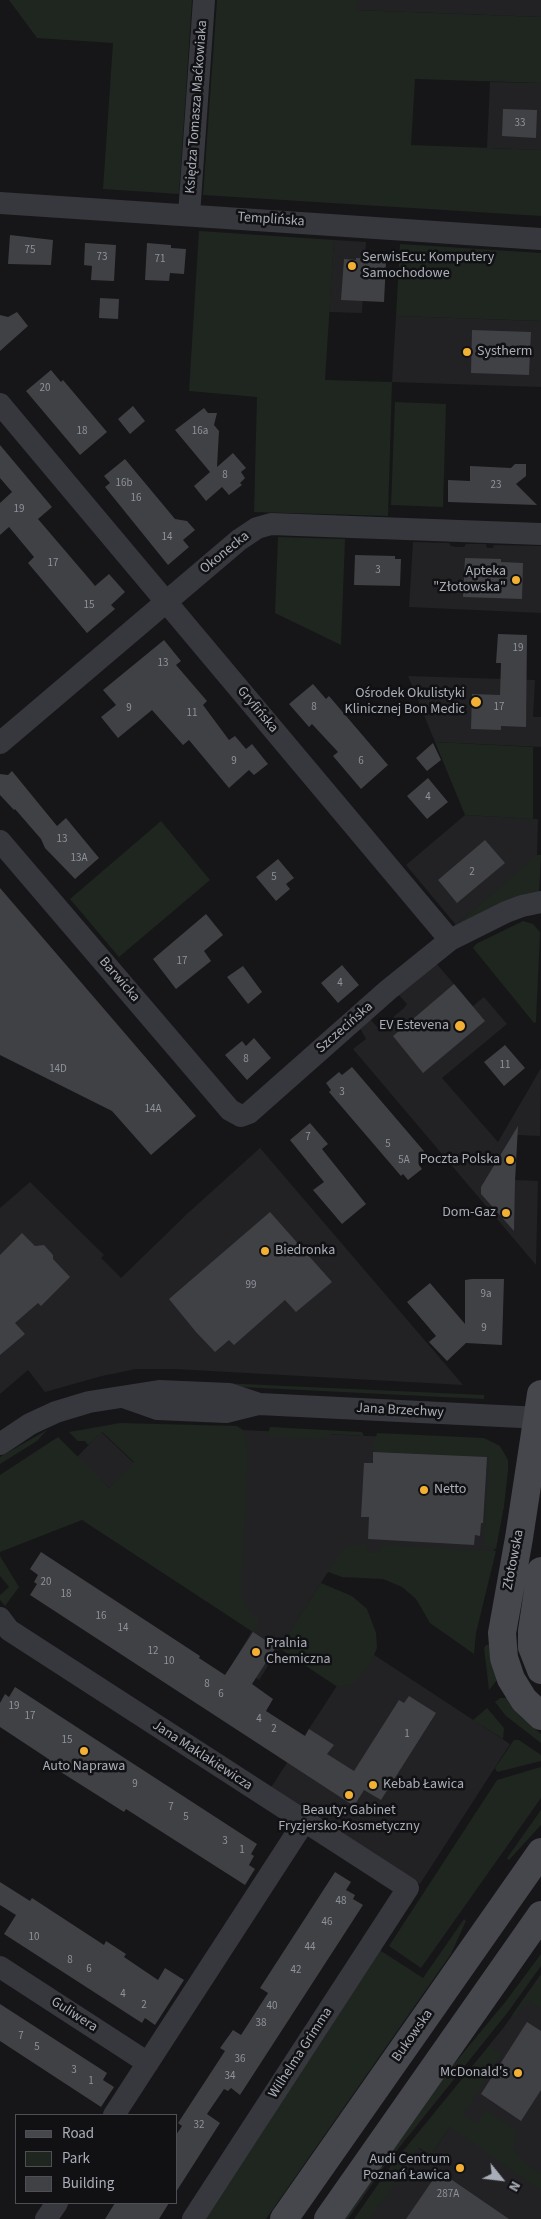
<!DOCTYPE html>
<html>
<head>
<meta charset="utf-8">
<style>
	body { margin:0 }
	#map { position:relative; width:541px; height:2219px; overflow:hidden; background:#161618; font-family:"Source Sans 3",sans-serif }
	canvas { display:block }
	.legend { position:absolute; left:15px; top:2114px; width:162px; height:90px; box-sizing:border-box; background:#111113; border:1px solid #4d4f55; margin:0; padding:6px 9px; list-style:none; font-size:15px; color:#a8adb8 }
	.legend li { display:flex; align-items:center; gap:10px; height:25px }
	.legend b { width:25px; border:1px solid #4d4f55 }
	.north { position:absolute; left:476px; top:2154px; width:50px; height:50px; -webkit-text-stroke:4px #111113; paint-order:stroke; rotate:119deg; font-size:14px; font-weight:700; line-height:20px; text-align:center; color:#a8adb8 }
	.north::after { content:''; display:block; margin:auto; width:18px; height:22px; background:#a8adb8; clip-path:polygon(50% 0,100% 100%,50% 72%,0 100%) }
</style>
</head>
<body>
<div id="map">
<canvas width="541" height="2219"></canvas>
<ul class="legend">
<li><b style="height:6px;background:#45474d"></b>Road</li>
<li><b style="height:14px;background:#1e261f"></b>Park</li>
<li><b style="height:14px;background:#404145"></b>Building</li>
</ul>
<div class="north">N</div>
</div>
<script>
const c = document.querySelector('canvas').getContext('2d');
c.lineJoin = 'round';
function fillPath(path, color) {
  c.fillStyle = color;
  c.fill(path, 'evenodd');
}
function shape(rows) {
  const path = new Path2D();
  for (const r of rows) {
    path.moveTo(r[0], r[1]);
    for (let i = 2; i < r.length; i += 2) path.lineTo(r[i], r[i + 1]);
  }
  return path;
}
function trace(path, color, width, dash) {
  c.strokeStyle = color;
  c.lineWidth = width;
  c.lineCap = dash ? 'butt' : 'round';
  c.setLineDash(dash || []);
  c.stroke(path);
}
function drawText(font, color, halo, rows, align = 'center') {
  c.font = font + ' "Source Sans 3",sans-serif';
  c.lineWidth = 5;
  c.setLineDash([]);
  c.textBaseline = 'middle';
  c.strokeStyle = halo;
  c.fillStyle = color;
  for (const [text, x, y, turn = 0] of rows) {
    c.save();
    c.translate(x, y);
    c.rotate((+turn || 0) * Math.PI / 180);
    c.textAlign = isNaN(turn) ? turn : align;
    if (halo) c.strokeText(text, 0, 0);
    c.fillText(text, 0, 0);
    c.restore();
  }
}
fillPath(shape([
	[356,0,541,0,541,17,356,10],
	[490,82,541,83,541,150,487,148],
	[334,240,366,242,362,313,329,312],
	[396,316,541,321,541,387,392,382],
	[413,542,449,543,451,546,457,547,464,547,466,544,486,544,487,548,493,548,494,545,541,546,541,613,409,607],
	[408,676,535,680,533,717,541,717,541,747,435,742],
	[465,815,538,819,537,856,456,925,406,865],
	[435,962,473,1006,484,997,507,1024,442,1078,498,1142,541,1068,540,1136,517,1135,515,1180,538,1181,536,1265,353,1049,366,1039,360,1028,369,1018,379,1029,404,1008,407,1004,397,993],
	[260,1148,463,1385,175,1369,136,1369,102,1376,45,1392,28,1370,0,1394,0,1208,30,1182,104,1255,101,1258,121,1278,188,1213],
	[243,1430,492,1442,504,1506,488,1579,328,1572,259,1680,233,1663,252,1631,233,1619],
	[101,1432,134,1463,109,1488,76,1458],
	[362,1647,510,1744,420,1884,270,1789],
	[541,1975,541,2219,365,2219,416,2147,426,2153,433,2152,450,2127,433,2115,504,2027]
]), '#222225');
fillPath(shape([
	[9,0,192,0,179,194,103,189,113,43,37,38],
	[217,0,356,0,356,10,541,17,541,83,415,79,411,145,541,150,541,216,203,195],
	[199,231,334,240,325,380,392,382,388,516,254,512,257,397,189,391],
	[400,244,541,253,541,321,396,316],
	[395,402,446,404,443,507,391,505],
	[278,537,345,539,341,645,275,613],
	[435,742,533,747,533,819,465,815],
	[161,821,210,880,119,957,70,899],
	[537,855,541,855,539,894,456,925],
	[523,921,533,924,540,932,536,1022,534,1023,473,948,476,944],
	[221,1383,484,1395,484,1399,220,1386],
	[120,1423,237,1426,243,1430,248,1450,241,1592,246,1608,259,1622,253,1632,82,1520,0,1552,0,1475,58,1437,109,1488,134,1462,102,1432,88,1445,85,1441,78,1441,69,1432],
	[270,1427,362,1432,364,1436,331,1434,325,1439,272,1437,268,1434],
	[47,1430,37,1441,0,1464,0,1457],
	[377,1433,484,1438,500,1446,508,1460,508,1471,504,1506,496,1549,484,1545,489,1457,373,1452],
	[367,1544,367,1552,380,1553,381,1545,496,1551,476,1633,474,1654,430,1623,416,1599,402,1587,383,1579,342,1577,328,1572,346,1547],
	[0,1556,19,1587,5,1606,0,1600,0,1595,9,1587,0,1576],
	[321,1583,352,1596,367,1609,376,1633,377,1648,371,1662,353,1684,336,1686,279,1648],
	[486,1645,490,1645,490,1658,497,1680,489,1690,484,1648],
	[500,1698,507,1698,521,1717,541,1734,541,1743,506,1716,495,1702],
	[487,1708,504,1728,503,1739,473,1720],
	[514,1740,519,1740,541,1755,541,1761,497,1772,495,1768],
	[541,1767,541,1798,421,1968,389,1946,497,1780],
	[541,1810,541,1825,509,1860,507,1858],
	[464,1919,466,1921,451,1954,266,2219,203,2219,378,1949,423,1978],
	[541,1954,541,1966,508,2012,386,2164,348,2219,345,2219,449,2070,506,2001],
	[541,1974,541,2008,527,2000,515,2017,512,2015],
	[489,2046,502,2054,463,2115,477,2124,485,2110,516,2130,514,2149,519,2158,541,2174,541,2190,450,2127,433,2152,429,2154,419,2148,370,2219,354,2219,390,2167]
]), '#1e261f');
fillPath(shape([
	[503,109,537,110,536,138,502,136],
	[10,235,53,240,51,265,8,264],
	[85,243,116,245,114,281,91,280,92,266,84,265],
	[147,243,171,245,171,248,186,249,184,274,170,273,169,281,145,280],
	[356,258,374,259,374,262,386,262,384,302,341,300,344,259,356,260],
	[100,298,119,299,118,319,99,318],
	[17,312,28,326,0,351,0,315,8,317],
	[472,330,531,332,529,375,471,373],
	[51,370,61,382,63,380,107,432,80,455,26,391],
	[133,406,145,421,130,434,118,419],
	[204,408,208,413,217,413,214,425,219,431,217,467,233,453,246,468,241,472,245,478,240,483,242,485,229,495,222,487,206,501,194,486,210,472,175,430],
	[0,445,52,507,38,519,91,581,95,586,109,574,125,592,111,605,115,609,87,633,28,563,34,557,9,527,0,535,0,503,12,492,0,478],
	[125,459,175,519,187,521,195,530,183,540,189,547,168,565,105,487,110,483,104,476],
	[515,464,526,464,526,476,516,484,537,505,448,502,448,480,470,481,470,466,511,468],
	[355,555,395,556,395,559,401,559,400,586,354,585],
	[465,558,501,559,501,562,523,563,522,599,463,597],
	[498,634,527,635,526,727,501,726,501,730,471,729,472,694,500,695,501,663,496,663],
	[164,640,181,661,176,665,207,701,203,705,229,740,235,736,246,749,252,744,268,764,254,775,249,770,229,788,189,740,183,745,152,710,118,738,101,717,116,705,103,690],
	[313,684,326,699,329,696,388,765,361,789,333,756,338,752,312,724,309,727,289,704],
	[433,743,441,760,427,771,416,758],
	[12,771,57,826,66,818,99,858,75,879,45,848,41,839,15,809,14,810,0,795,0,774,8,775],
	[428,778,448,802,427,819,407,796],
	[485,840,505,863,457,903,438,880],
	[278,859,294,878,286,884,290,889,276,901,256,877],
	[0,888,196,1116,151,1155,112,1111,0,1055],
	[206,914,223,935,204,951,211,961,176,989,153,959],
	[342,965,359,985,338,1003,321,983],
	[243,966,262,992,248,1004,227,977],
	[454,984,485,1021,423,1073,393,1036],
	[254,1038,271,1058,247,1080,225,1055,242,1041,246,1046],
	[505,1045,525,1068,504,1086,484,1062],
	[352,1067,429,1157,419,1165,422,1169,408,1180,403,1174,401,1176,329,1092,331,1090,326,1083,339,1072,342,1075],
	[310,1123,328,1144,322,1149,366,1204,342,1224,313,1190,324,1182,290,1140],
	[518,1126,515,1181,514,1231,481,1194,481,1187],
	[270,1212,332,1282,296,1312,285,1300,234,1345,229,1340,215,1352,196,1332,169,1299],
	[22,1233,35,1246,44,1245,53,1255,53,1259,70,1277,41,1306,38,1303,15,1323,25,1334,0,1355,0,1255],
	[472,1279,504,1279,502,1345,466,1343,447,1361,429,1342,436,1336,407,1302,430,1283,465,1324,465,1280],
	[373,1452,487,1457,483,1523,481,1523,480,1536,475,1535,474,1545,368,1539,369,1517,361,1517,364,1463,373,1463],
	[41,1552,200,1656,199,1658,225,1675,253,1632,276,1647,252,1684,273,1699,266,1711,305,1736,309,1729,334,1745,327,1754,354,1771,399,1700,404,1703,409,1696,436,1713,381,1800,364,1790,354,1806,30,1595,37,1584,34,1582,38,1575,30,1569],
	[15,1687,257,1844,251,1854,254,1856,249,1865,255,1869,245,1885,126,1809,124,1812,45,1762,47,1758,0,1727,0,1703,5,1694,9,1697],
	[335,1872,351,1882,346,1890,355,1895,353,1899,363,1905,240,2095,231,2088,228,2091,224,2089,207,2114,220,2123,176,2192,176,2135,182,2126,178,2123,225,2051,220,2048,233,2030,241,2035,268,1993,260,1988],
	[0,1882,30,1901,32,1898,104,1945,106,1941,126,1954,124,1957,158,1980,165,1968,184,1980,155,2025,145,2018,142,2023,4,1934,16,1915,0,1905],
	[0,2004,107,2073,103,2080,114,2087,101,2107,0,2041],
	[527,2022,541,2031,541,2090,521,2121,481,2094],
	[439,2171,509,2219,406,2219],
	[115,2203,169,2203,159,2219,105,2219]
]), '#404145');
trace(shape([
	[0,203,541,239],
	[189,215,204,0],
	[0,404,450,940],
	[0,743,239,540,257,528,271,524,541,534],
	[0,841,230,1110,241,1116,249,1113,388,990,450,940,506,912,522,906,541,902],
	[123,1397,157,1409,226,1412,258,1404],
	[0,1444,30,1424,56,1412,89,1402,159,1391,229,1394,259,1404,541,1418],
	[0,1618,9,1630,408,1888,193,2219],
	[0,1967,148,2063],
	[114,2115,304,1822],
	[46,2219,57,2203]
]), '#37383d', 22);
trace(shape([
	[541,1394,519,1538,502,1633,504,1658,511,1679,524,1700,541,1716],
	[541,1571,532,1631,532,1647,541,1670],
	[284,2219,541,1852],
	[328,2219,541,1915]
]), '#45474d', 28);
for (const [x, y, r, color] of [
	[352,266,5,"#f2b134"],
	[467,352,5,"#f2b134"],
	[516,580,5,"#f2b134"],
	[476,702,6,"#f2b134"],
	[460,1026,6,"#f2b134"],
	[510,1160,5,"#f2b134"],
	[506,1213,5,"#f2b134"],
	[265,1251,5,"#f2b134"],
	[424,1490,5,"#f2b134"],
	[256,1652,5,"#f2b134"],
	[84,1751,5,"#f2b134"],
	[373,1785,5,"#f2b134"],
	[349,1795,5,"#f2b134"],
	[518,2073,5,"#f2b134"],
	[460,2168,5,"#f2b134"]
]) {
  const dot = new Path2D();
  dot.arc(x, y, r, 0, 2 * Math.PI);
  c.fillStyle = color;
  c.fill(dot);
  trace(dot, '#111113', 2);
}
drawText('11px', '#8e929b', null, [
	["33",520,124],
	["75",30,251],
	["73",102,258],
	["71",160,260],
	["20",45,389],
	["18",82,432],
	["16a",200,432],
	["8",225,476],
	["16b",124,484],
	["23",496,486],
	["16",136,499],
	["19",19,510],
	["14",167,538],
	["17",53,564],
	["3",378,571],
	["15",89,606],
	["19",518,649],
	["13",163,664],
	["8",314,708],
	["17",499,708],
	["9",129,709],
	["11",192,714],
	["9",234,762],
	["6",361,762],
	["4",428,798],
	["13",62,840],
	["13A",79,859],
	["2",472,873],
	["5",274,878],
	["17",182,962],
	["4",340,984],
	["8",246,1060],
	["11",505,1066],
	["14D",58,1070],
	["3",342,1093],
	["14A",153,1110],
	["7",308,1138],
	["5",388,1145],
	["5A",404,1161],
	["99",251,1286],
	["9a",486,1295],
	["9",484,1329],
	["20",46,1583],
	["18",66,1595],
	["16",101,1617],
	["14",123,1629],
	["12",153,1652],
	["10",169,1662],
	["8",207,1685],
	["6",221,1695],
	["19",14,1707],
	["17",30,1717],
	["4",259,1720],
	["2",274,1730],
	["1",407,1735],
	["15",67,1741],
	["9",135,1785],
	["7",171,1808],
	["5",186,1818],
	["3",225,1842],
	["1",242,1851],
	["48",341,1902],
	["46",327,1923],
	["10",34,1938],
	["44",310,1948],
	["8",70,1961],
	["6",89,1970],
	["42",296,1971],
	["4",123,1995],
	["2",144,2006],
	["40",272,2007],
	["38",261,2024],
	["7",21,2037],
	["5",37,2048],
	["36",240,2060],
	["3",74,2071],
	["34",230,2077],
	["1",91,2082],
	["32",199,2126],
	["287A",448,2195]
]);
drawText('14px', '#a8adb8', '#111113', [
	["Księdza Tomasza Maćkowiaka",197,107,-86],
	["Templińska",271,220,4],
	["Okonecka",225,553,-39],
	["Gryfińska",257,710,50],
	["Barwicka",119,980,49],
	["Szczecińska",345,1028,-41],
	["Jana Brzechwy",400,1411,3],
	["Złotowska",514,1560,-79],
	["Jana Maklakiewicza",202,1756,33],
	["Guliwera",74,2015,33],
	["Bukowska",413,2036,-55],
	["Wilhelma Grimma",301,2053,-57]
]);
drawText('14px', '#a8adb8', '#111113', [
	["SerwisEcu: Komputery",362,258,"left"],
	["Samochodowe",362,274,"left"],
	["Systherm",477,352,"left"],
	["Apteka",506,572],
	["\"Złotowska\"",506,588],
	["Ośrodek Okulistyki",465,694],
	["Klinicznej Bon Medic",465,710],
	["EV Estevena",449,1026],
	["Poczta Polska",500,1160],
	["Dom-Gaz",496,1213],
	["Biedronka",275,1251,"left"],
	["Netto",434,1490,"left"],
	["Pralnia",266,1644,"left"],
	["Chemiczna",266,1660,"left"],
	["Auto Naprawa",84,1767,"center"],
	["Kebab Ławica",383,1785,"left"],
	["Beauty: Gabinet",349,1811,"center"],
	["Fryzjersko-Kosmetyczny",349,1827,"center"],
	["McDonald's",508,2073],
	["Audi Centrum",450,2160],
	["Poznań Ławica",450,2176]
], 'right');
</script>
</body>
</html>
